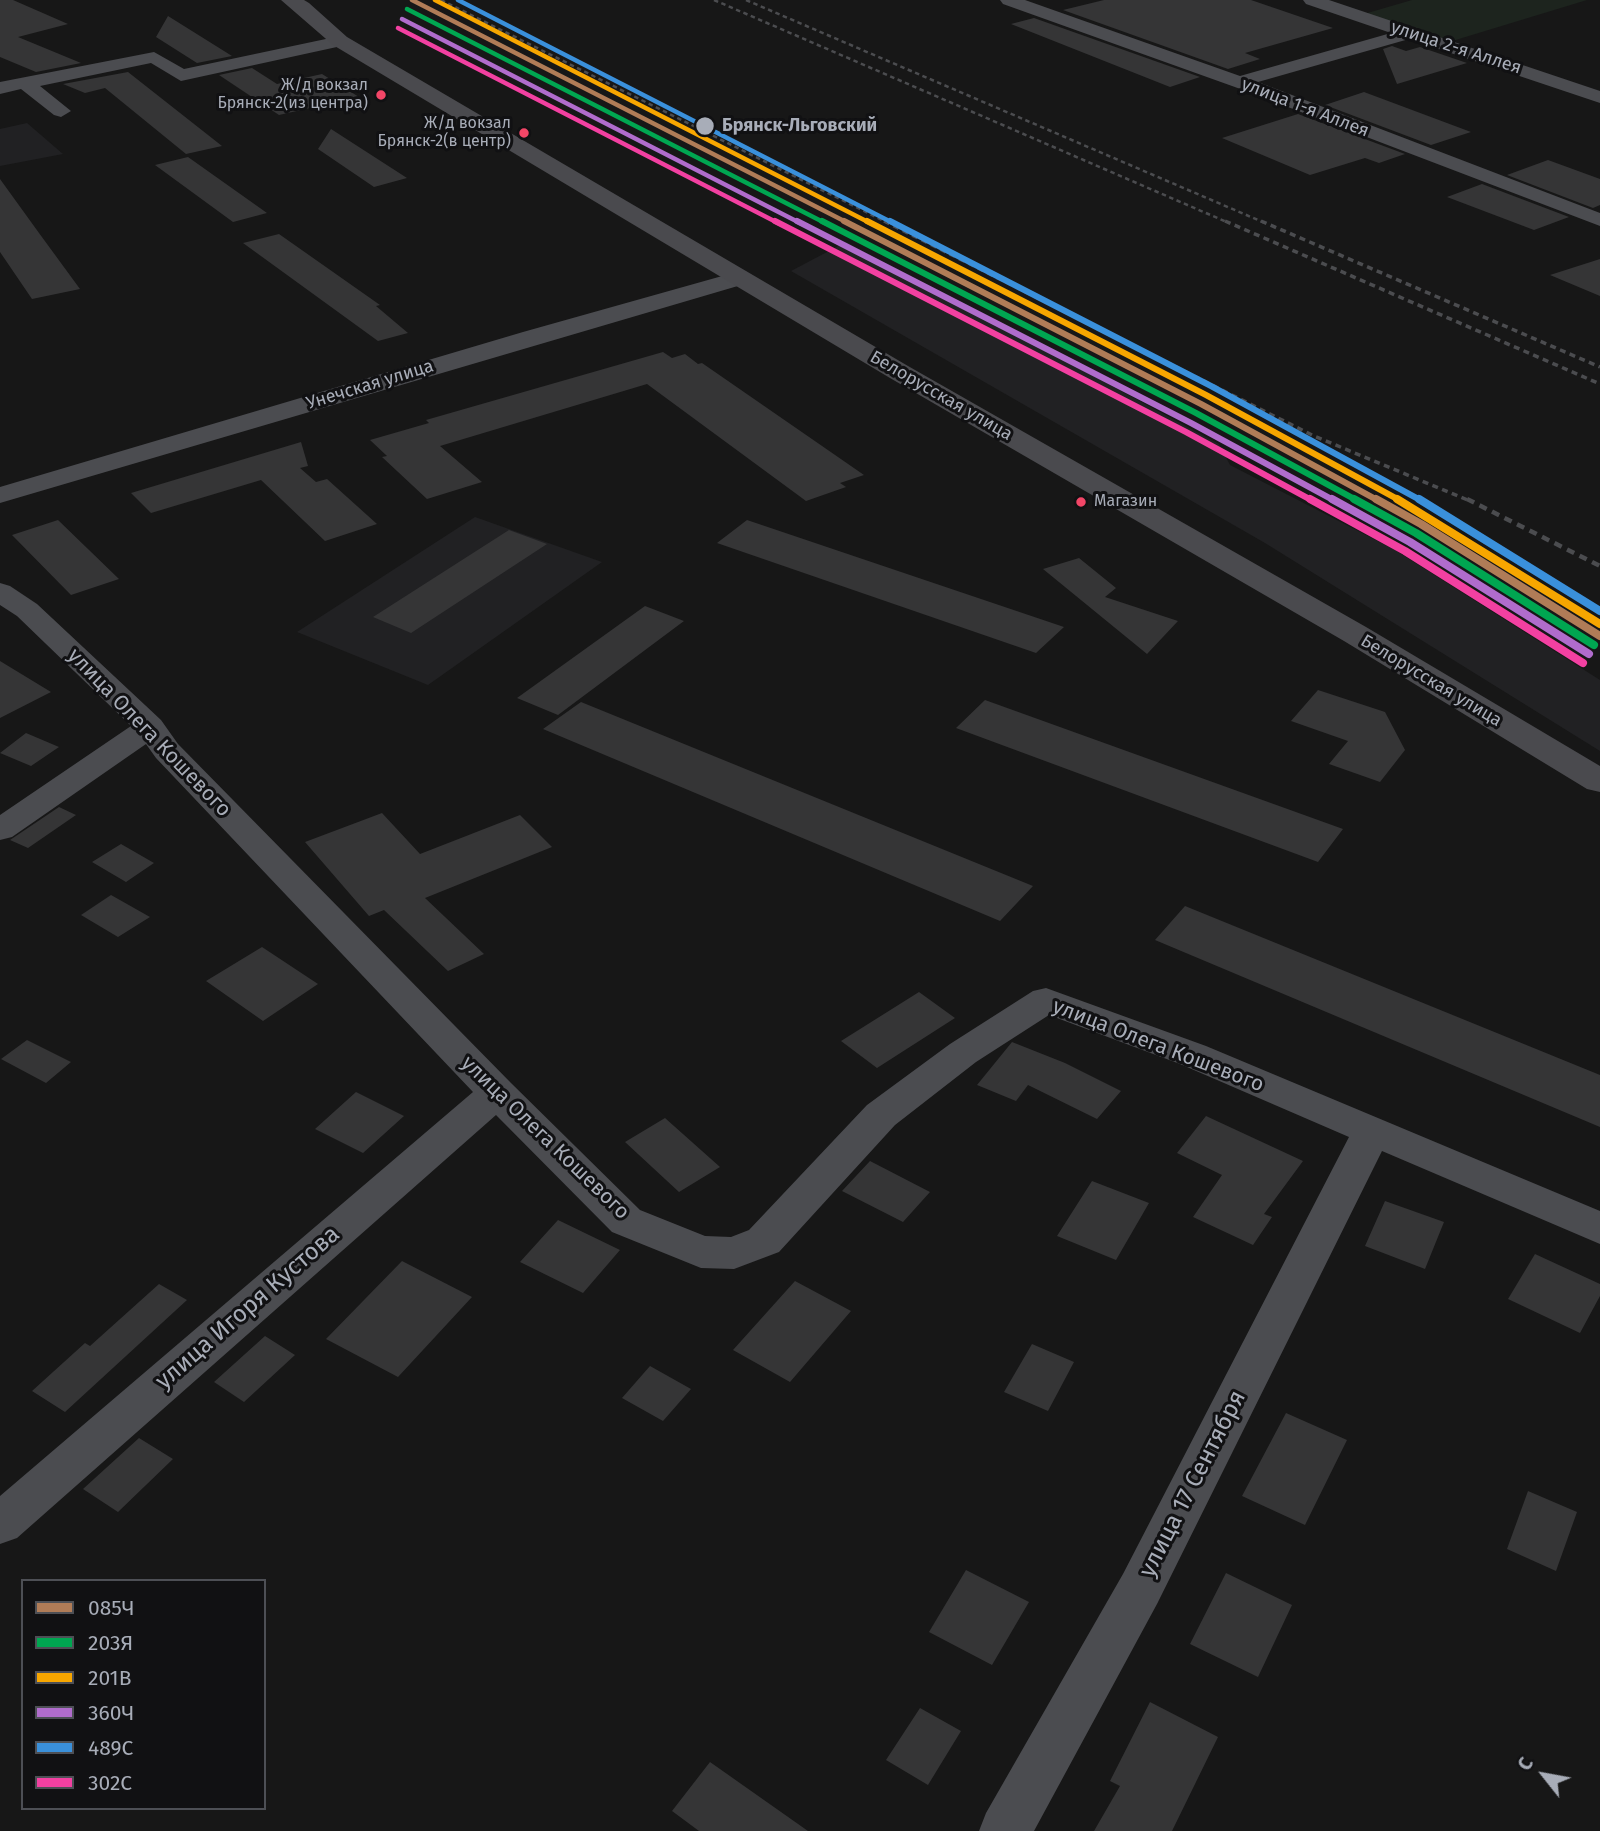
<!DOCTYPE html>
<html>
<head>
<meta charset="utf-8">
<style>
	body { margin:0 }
	#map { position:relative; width:1600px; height:1831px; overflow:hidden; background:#171717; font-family:"Fira Sans",sans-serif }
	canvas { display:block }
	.legend { position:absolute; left:21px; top:1579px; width:245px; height:231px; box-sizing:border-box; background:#111113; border:2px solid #4d4f55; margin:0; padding:9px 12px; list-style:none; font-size:21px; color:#a8adb8 }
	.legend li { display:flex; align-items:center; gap:14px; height:35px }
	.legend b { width:35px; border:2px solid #4d4f55 }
	.north { position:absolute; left:1509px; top:1740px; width:70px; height:70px; -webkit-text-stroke:5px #111113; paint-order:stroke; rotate:301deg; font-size:19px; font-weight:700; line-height:28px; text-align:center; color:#a8adb8 }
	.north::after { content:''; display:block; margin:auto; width:24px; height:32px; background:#a8adb8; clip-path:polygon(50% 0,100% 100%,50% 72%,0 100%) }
</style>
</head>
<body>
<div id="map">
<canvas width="1600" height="1831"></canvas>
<ul class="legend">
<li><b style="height:9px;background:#b07c57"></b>085Ч</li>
<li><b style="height:9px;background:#00a651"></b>203Я</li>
<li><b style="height:9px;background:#f7a600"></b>201В</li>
<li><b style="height:9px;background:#b06ccc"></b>360Ч</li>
<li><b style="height:9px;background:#3a90db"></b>489С</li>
<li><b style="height:9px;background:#f240a1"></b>302С</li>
</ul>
<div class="north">С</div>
</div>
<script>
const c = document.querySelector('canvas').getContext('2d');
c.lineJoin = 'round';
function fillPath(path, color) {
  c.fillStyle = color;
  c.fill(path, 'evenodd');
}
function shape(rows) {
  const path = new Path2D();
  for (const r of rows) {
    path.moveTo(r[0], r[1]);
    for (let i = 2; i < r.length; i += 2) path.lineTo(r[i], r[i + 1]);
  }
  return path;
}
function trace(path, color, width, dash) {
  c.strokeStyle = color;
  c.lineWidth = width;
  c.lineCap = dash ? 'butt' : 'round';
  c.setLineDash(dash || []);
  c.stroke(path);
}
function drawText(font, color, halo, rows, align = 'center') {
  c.font = font + ' "Fira Sans",sans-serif';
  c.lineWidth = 6;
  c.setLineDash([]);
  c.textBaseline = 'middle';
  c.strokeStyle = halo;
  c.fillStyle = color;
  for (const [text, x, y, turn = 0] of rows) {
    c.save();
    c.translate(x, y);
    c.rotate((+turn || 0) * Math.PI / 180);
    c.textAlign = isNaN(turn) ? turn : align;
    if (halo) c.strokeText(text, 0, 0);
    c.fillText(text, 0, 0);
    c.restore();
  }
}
fillPath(shape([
	[27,123,63,154,0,166,0,129],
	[846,242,1219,444,1230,465,1395,550,1600,680,1600,751,1265,543,791,271],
	[475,517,602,562,428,685,297,632]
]), '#212123');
fillPath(shape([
	[1412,0,1587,0,1449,42,1364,14]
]), '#1d241e');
fillPath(shape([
	[0,0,13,0,68,24,18,37,81,63,36,72,0,57],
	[1104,0,1251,0,1333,28,1245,53,1260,59,1228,69,1063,10],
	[168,16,232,56,197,63,156,37],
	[1034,18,1200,77,1170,87,1011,24],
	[1392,46,1406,51,1420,47,1467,63,1397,84,1383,49],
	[252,68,277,84,322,74,359,97,279,115,219,75],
	[128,72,222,146,186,154,105,88,85,93,63,84],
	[1364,92,1471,132,1431,145,1325,105],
	[1298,114,1405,154,1379,163,1365,158,1310,175,1222,138],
	[331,129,407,178,374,187,318,149],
	[188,157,267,213,233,222,155,165],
	[1548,160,1600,179,1600,205,1593,208,1507,175],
	[0,179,39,233,80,289,32,299,0,252],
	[1482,184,1569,217,1534,230,1447,197],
	[279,234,380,305,376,306,408,333,378,341,243,243],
	[1600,259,1600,296,1550,275],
	[663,352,672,358,685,354,698,364,702,363,864,475,840,483,846,487,806,501,647,384,440,446,482,482,427,499,382,457,387,456,370,440,429,423,426,420],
	[301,442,308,466,300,468,316,482,327,479,377,524,325,541,261,480,151,513,131,493],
	[58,520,119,579,71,595,12,535],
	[747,520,1064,627,1036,653,717,543],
	[509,530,547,544,411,633,373,617],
	[1079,558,1116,588,1105,597,1178,621,1147,654,1043,569],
	[645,606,684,621,558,715,517,698],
	[0,661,51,692,0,718],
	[1318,690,1385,712,1405,750,1380,782,1329,764,1348,741,1291,721],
	[985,700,1343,829,1318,862,956,728],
	[581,702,1033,886,1000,921,543,729],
	[26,733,59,747,31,766,0,753],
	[59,807,76,815,28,848,10,840],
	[382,813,420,854,520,815,552,847,425,898,484,954,448,971,384,910,369,916,305,842],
	[121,844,154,863,126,882,92,862],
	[111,895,150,917,118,937,81,915],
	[1185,906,1600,1075,1600,1127,1155,940],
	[262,947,318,984,263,1021,206,981],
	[919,992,955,1018,877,1068,841,1041],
	[27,1040,71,1062,46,1083,1,1059],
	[1012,1042,1065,1063,1121,1091,1097,1119,1028,1085,1016,1101,977,1085],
	[356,1092,404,1116,363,1153,315,1129],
	[1206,1116,1303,1161,1264,1214,1272,1217,1253,1245,1193,1217,1222,1175,1177,1153],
	[665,1118,720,1167,679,1192,625,1142],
	[870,1161,930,1192,903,1222,842,1191],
	[1092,1181,1149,1203,1116,1260,1057,1236],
	[1385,1201,1444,1222,1425,1269,1365,1246],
	[558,1220,620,1250,583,1293,520,1262],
	[1535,1254,1600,1284,1600,1296,1580,1333,1508,1299],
	[402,1261,472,1297,398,1377,326,1339],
	[795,1281,851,1311,790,1382,733,1350],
	[159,1284,187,1300,65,1412,32,1391,85,1343,90,1346],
	[265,1336,295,1355,244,1402,214,1382],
	[1032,1344,1074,1362,1048,1411,1004,1392],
	[650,1366,691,1389,663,1421,622,1398],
	[1286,1413,1347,1440,1305,1525,1242,1496],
	[139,1438,173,1459,118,1512,83,1489],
	[1528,1491,1577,1512,1556,1571,1507,1549],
	[966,1570,1029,1602,992,1665,929,1632],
	[1226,1573,1292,1605,1258,1677,1190,1644],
	[1150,1702,1218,1737,1172,1831,1094,1831,1120,1786,1110,1781],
	[920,1708,961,1731,928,1785,886,1760],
	[710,1762,808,1831,699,1831,672,1811]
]), '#353536');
fillPath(shape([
	[1000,0,1025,0,1240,76,1391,33,1306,4,1303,0,1329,0,1600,91,1600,103,1409,39,1258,82,1600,213,1600,226,1246,91,1003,4,1000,0],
	[340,36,346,37,349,41,346,45,181,81,151,63,40,86,71,111,61,117,54,115,21,89,0,94,0,82,154,52,184,69,340,36],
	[740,271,748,273,751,278,748,283,0,503,0,487,523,332,740,271],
	[0,583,10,586,37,604,161,720,178,744,511,1083,640,1210,705,1236,731,1237,749,1230,867,1105,950,1044,1033,991,1046,988,1206,1046,1600,1211,1600,1244,1382,1151,1157,1604,1034,1831,979,1831,986,1813,1123,1574,1349,1137,1180,1064,1049,1015,976,1062,895,1125,779,1252,734,1269,701,1268,612,1232,496,1115,17,1538,0,1544,0,1496,473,1092,156,758,146,744,12,837,0,840,0,815,131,726,17,616,0,605,0,583]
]), '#4b4c50');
fillPath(shape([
	[281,0,304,0,309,3,347,37,908,366,1366,627,1600,766,1600,792,1587,789,1344,641,890,378,333,45,281,0]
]), '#4a4a4e');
trace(shape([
	[441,0,888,223],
	[714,0,1229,223],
	[746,0,1265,223]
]), '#4b4c4f', 2.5, [4.5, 3.5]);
trace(shape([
	[884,221,1314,436,1470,501],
	[1225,221,1600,384],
	[1261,221,1600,367]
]), '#4b4c4f', 3.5, [6, 4.5]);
trace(shape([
	[1467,499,1600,566]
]), '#4b4c4f', 4.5, [8, 6]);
trace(shape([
	[412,0,848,223]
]), '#b07c57', 4.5);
trace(shape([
	[844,221,1201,404,1379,501]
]), '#b07c57', 6);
trace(shape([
	[1376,499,1421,524,1600,636]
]), '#b07c57', 8);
trace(shape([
	[407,9,825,223]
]), '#00a651', 4.5);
trace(shape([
	[822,221,1196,413,1358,501]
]), '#00a651', 6);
trace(shape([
	[1354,499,1416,533,1594,645]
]), '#00a651', 8);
trace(shape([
	[435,0,870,223]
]), '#f7a600', 4.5);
trace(shape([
	[867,221,1206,395,1401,501]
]), '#f7a600', 6);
trace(shape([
	[1397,499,1600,624]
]), '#f7a600', 8);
trace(shape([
	[402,19,800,223]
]), '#b06ccc', 4.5);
trace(shape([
	[797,221,1191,423,1335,501]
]), '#b06ccc', 6);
trace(shape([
	[1332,499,1410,542,1589,654]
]), '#b06ccc', 8);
trace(shape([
	[458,0,893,223]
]), '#3a90db', 4.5);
trace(shape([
	[890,221,1211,386,1422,501]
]), '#3a90db', 6);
trace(shape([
	[1419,499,1600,611]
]), '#3a90db', 8);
trace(shape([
	[398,28,778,223]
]), '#f240a1', 4.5);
trace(shape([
	[775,221,1186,432,1313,501]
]), '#f240a1', 6);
trace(shape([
	[1310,499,1405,551,1583,663]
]), '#f240a1', 8);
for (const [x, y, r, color] of [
	[381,95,6,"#f34667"],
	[705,126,10,"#a8adb8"],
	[524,133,6,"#f34667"],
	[1081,502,6,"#f34667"]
]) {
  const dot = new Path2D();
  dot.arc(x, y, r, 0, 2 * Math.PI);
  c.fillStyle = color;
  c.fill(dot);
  trace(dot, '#111113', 2.5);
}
drawText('16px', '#a8adb8', '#111113', [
	["Ж/д вокзал",368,86],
	["Брянск-2(из центра)",368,104],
	["Ж/д вокзал",511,124],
	["Брянск-2(в центр)",511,142],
	["Магазин",1094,502,"left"]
], 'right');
drawText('18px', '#a8adb8', '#111113', [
	["улица 2-я Аллея",1456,48,18],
	["улица 1-я Аллея",1305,108,21],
	["Унечская улица",370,385,-17],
	["Белорусская улица",941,396,30],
	["Белорусская улица",1431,681,31]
]);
drawText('bold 18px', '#a8adb8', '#111113', [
	["Брянск-Льговский",722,126]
], 'left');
drawText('21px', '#a8adb8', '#111113', [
	["улица Олега Кошевого",149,733,46],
	["улица Олега Кошевого",1158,1046,21],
	["улица Олега Кошевого",545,1138,44]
]);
drawText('24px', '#a8adb8', '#111113', [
	["улица Игоря Кустова",248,1308,-41],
	["улица 17 Сентября",1193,1484,-63]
]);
</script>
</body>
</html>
